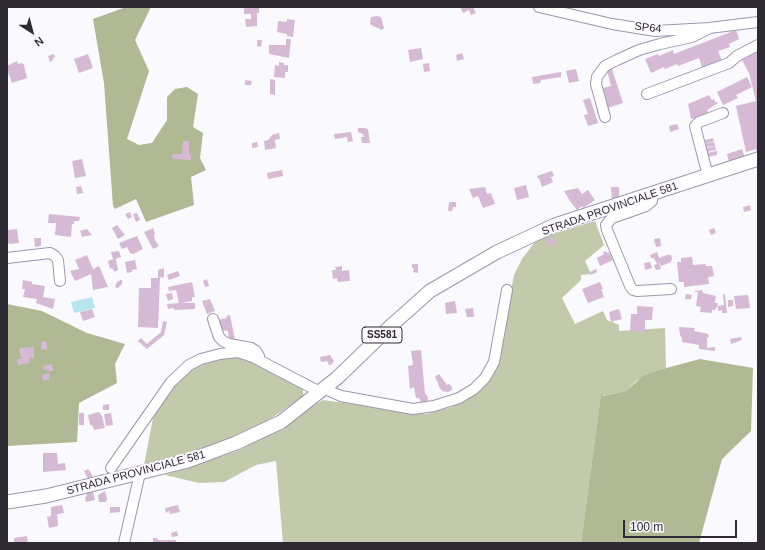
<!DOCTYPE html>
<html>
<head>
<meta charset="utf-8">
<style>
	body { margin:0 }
	#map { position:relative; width:765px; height:550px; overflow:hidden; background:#faf9fe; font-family:Helvetica,sans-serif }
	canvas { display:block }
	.frame { position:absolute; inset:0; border:8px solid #2e2a34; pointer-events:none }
	.north { position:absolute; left:12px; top:12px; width:40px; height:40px; -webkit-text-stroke:3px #faf9fe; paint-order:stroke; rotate:144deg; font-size:11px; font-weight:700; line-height:16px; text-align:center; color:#2e2a34 }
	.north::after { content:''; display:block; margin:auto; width:14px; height:18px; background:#2e2a34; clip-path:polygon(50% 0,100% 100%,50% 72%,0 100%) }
	.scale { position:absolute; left:623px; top:520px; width:114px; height:18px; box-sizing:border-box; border:2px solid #2e2a34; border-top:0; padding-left:5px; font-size:12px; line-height:14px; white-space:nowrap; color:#2e2a34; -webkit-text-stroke:3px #faf9fe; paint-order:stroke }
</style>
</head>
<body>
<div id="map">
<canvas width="765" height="550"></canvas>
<div class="frame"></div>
<div class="north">N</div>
<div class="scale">100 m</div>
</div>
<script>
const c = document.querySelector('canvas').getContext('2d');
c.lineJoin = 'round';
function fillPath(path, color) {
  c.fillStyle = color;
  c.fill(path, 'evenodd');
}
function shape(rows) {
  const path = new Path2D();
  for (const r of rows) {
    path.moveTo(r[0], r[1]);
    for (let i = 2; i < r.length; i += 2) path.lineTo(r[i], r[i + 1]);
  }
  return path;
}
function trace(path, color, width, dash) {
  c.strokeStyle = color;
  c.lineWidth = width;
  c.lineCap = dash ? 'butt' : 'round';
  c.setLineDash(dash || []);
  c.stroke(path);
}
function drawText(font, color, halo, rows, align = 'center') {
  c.font = font + ' Helvetica,sans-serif';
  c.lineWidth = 4;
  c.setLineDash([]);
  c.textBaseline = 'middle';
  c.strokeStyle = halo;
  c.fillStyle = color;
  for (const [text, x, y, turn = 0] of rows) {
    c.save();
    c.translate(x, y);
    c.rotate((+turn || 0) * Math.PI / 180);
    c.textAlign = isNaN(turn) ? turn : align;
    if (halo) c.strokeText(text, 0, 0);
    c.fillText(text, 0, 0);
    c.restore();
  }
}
fillPath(shape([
	[595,221,604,245,585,261,591,274,581,275,581,280,562,298,575,324,603,311,607,320,619,325,619,331,665,328,666,368,655,371,636,381,626,391,602,396,601,395,581,543,283,543,276,461,256,465,224,482,199,483,165,475,240,450,323,400,426,414,452,407,479,391,496,366,514,275,522,259,537,239],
	[229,357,250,360,303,389,303,397,255,429,201,452,144,465,155,408,191,368]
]), '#c2caab');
fillPath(shape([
	[126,7,151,7,135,40,149,71,127,139,139,145,152,143,167,120,167,97,175,89,187,87,198,94,193,127,203,133,200,158,206,170,191,177,194,205,146,222,136,199,115,209,113,206,104,83,93,19],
	[7,304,42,311,87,333,125,344,115,364,117,383,79,403,77,442,7,446],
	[700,359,753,368,751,431,722,459,699,543,581,543,601,394,603,396,626,391,643,376,655,371]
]), '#b0b894');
fillPath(shape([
	[92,297,95,308,74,313,71,302]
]), '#b6e5f0');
fillPath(shape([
	[460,7,473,7,476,13,471,15,469,10,463,13],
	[244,8,259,8,259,13,257,13,257,26,246,27,245,19,251,19,251,14,244,14],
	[377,16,381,17,384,28,382,30,371,25,370,22,371,17],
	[287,19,295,20,293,37,287,36,287,34,277,32,278,21,287,22],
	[736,30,739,39,729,44,730,47,718,51,723,63,703,70,699,58,678,66,677,64,665,69,664,67,651,73,645,59,658,54,659,56,673,50,674,54],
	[286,39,291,39,289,58,269,54,269,45,286,45],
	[257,40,262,40,261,47,257,46],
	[421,48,423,59,410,62,408,50],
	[758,49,758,155,757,155,756,149,746,152,736,106,756,101,749,73,741,58],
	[462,53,464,59,457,61,456,55],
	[54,54,55,57,53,58,53,60,50,62,48,56],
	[88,54,93,68,79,73,74,59],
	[17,61,18,64,22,63,24,65,27,78,12,83,8,72,7,72,7,66],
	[279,62,284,63,284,65,288,65,288,72,285,72,285,78,274,77,275,65,279,66],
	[429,63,430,71,424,72,423,64],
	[576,69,579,81,569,83,566,71],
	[612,69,623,103,607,108,603,88,611,86,607,70],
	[561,72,561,77,541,80,540,83,533,84,532,77],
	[747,77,752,87,736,95,738,98,723,105,717,92],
	[270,79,275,80,275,95,270,94],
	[245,80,252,81,251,85,245,85],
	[709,95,712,100,714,99,715,102,717,102,718,103,707,110,709,114,691,119,688,104],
	[590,98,598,123,588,126,584,115,588,114,583,100],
	[677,124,679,129,670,132,669,126],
	[358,128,364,128,368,129,370,143,362,143,361,137,364,137,363,134,358,132],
	[351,132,353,141,348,142,347,137,335,139,334,134],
	[279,133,280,139,275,140,276,148,265,150,264,141,268,140,272,135],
	[713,138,714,141,706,144,705,140],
	[183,141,189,141,189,154,191,154,191,160,172,159,173,154,182,154],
	[257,142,258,147,252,148,252,143],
	[714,142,715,146,706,147,706,144],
	[715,146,716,150,707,152,707,148],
	[742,149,745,158,729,163,727,154],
	[717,151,717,155,708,157,707,153],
	[82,159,86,176,75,178,72,161],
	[282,170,283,176,268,179,267,173],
	[552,171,554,176,551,177,553,182,542,187,539,178,538,179,537,176],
	[526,185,529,197,517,200,514,188],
	[81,186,83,193,77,194,76,187],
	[485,187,487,194,491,193,495,204,483,208,478,196,473,198,469,189],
	[611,187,619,187,619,196,616,200,612,201],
	[578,188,582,194,588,190,595,200,583,208,582,206,577,210,570,201,564,191],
	[449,202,456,202,456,207,453,207,452,211,448,211],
	[750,205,751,210,744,212,743,207],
	[130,212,132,217,128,219,125,214],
	[137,213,140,220,136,222,133,214],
	[49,214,80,217,79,221,74,221,74,224,72,224,71,237,55,235,56,223,48,223],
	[117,225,125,235,118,239,112,228],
	[153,228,155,234,154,235,155,240,159,246,153,249,144,232],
	[714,228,716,233,711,235,709,230],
	[17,229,19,243,10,244,7,243,7,230],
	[87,229,92,235,82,237,80,231],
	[137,236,143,249,133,254,130,253,127,247,122,249,119,243],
	[551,237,556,243,550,247,545,240],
	[34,238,41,238,41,246,35,247],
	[660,238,661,246,656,247,654,239],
	[119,251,121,257,116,259,118,270,115,272,112,268,110,269,108,261,113,259,111,252],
	[606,251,607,253,609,252,613,260,600,266,597,258,604,254,603,252],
	[657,252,659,258,667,255,671,255,672,258,671,262,661,266,658,260,661,269,656,270,654,265,657,264,654,258,651,258,650,255],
	[87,255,93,269,99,266,108,287,93,290,91,274,75,281,70,271,79,269,75,260],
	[692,257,693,265,705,264,706,266,712,266,714,276,708,277,709,284,684,287,684,282,679,282,677,262,681,262,681,258],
	[135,260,137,269,132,270,132,272,127,273,125,262],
	[650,262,652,268,645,270,644,263],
	[412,264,418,264,418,273,413,272,414,268,412,268],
	[342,266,342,271,349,270,350,281,338,282,337,278,333,279,332,270,336,270,335,267],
	[164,268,164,277,158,278,158,270],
	[596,269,597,272,591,275,590,272],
	[178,271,180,276,169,280,167,275],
	[151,278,160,278,158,328,138,327,139,288,151,288],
	[207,279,209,286,205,287,203,281],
	[23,280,32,282,32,284,45,286,43,297,55,299,53,309,36,303,37,299,23,297,25,289,22,289],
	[121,280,122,280,122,284,118,288,115,287,117,282],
	[192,282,195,297,192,297,192,301,182,303,195,303,195,309,174,310,174,308,168,309,167,304,179,303,176,290,169,291,168,287],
	[600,282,603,289,601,289,604,297,588,303,582,289],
	[702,290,703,293,716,296,715,303,718,303,717,308,716,308,715,310,712,310,712,313,700,312,701,307,696,306,698,292,695,292,695,291],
	[172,293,173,299,168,301,166,294],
	[686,294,692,295,691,299,685,299],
	[725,294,727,313,722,313,722,310,718,311,718,306,724,305,723,295],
	[748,295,750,308,736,309,734,296],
	[210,299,215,311,207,314,202,301],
	[728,300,733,300,733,306,728,307],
	[455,301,457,313,446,314,445,303],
	[637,306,653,307,652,320,645,320,645,332,630,331,631,314,637,314],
	[473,308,474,317,467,317,465,309],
	[92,309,95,317,83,321,80,312],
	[619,309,622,319,611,322,609,312],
	[230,315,235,340,229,341,228,331,221,330,218,320,227,318,226,316],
	[163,321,167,322,164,335,147,349,138,341,141,338,147,344,161,332],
	[679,327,695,328,694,331,708,334,709,337,707,338,707,348,715,347,715,351,699,349,699,345,682,342,682,338,680,335],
	[741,337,742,340,731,344,730,339],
	[42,341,47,342,47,350,41,349],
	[34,347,34,358,29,358,30,363,18,365,17,359,21,359,19,348],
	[421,350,425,394,426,394,428,398,427,402,423,403,421,402,419,398,416,398,414,387,410,389,408,366,413,365,411,351],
	[330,355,334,361,331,365,329,365,327,361,321,362,320,357],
	[52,364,53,371,48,371,47,369,44,370,43,366],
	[49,373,50,379,43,381,42,375],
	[439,374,447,385,449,384,452,387,452,390,448,392,442,391,438,385,439,385,435,377],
	[109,404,109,410,103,410,103,405],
	[99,412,102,416,105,428,94,430,92,425,90,425,88,415],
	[79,413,84,413,84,425,79,425],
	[111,413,113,425,106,426,104,414],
	[43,453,57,453,58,464,65,463,66,470,43,472],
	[88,469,93,476,88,479,84,471],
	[105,491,107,499,106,502,99,502,98,495],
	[93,492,95,500,86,502,85,497,87,496,86,493],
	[62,505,64,513,57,514,58,526,49,528,47,517,51,516,51,507],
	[178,505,180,512,170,514,169,511,166,513,165,508],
	[110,507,120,507,120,512,110,513],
	[177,531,178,536,172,537,171,533],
	[27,536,28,543,14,543,14,538],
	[153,538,157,538,158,540,176,540,176,543,153,543]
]), '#d6b9d5');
const minor = shape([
	[539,7,612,24,656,31,709,28,758,22],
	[647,94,729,63,737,56,758,45],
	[605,117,596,84,597,77,605,66,617,60,639,50,660,44,692,37,708,29],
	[708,176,695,126,699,122,723,113],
	[652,194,652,201,646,206,612,218,606,225,607,230,630,286,633,290,637,291,671,289],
	[7,258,50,253,55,256,58,260,60,281],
	[213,319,219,337,223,341,229,344,251,348,256,351,259,356,259,360],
	[325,389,341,396,413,409,434,406,459,398,474,389,485,378,494,362,507,290],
	[111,468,171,382,189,365,201,359,220,354,238,352,253,357,320,392],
	[124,543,140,473]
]);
const major = shape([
	[7,502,46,496,188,461,236,443,281,422,337,378,393,324,430,291,497,252,555,225,758,159]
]);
trace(minor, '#9e96ae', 12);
trace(major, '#9e96ae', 15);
trace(minor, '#fff', 10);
trace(major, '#fff', 13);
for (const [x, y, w] of [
	[382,335,40]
]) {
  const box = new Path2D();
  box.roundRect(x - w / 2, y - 8, w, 16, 3);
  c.fillStyle = '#faf9fe';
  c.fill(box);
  trace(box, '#2e2a34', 1);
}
drawText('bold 10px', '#2e2a34', null, [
	["SS581",382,335]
]);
drawText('11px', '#2e2a34', '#faf9fe', [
	["SP64",648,28,6],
	["STRADA PROVINCIALE 581",610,209,-19],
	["STRADA PROVINCIALE 581",136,473,-15]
]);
</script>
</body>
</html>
